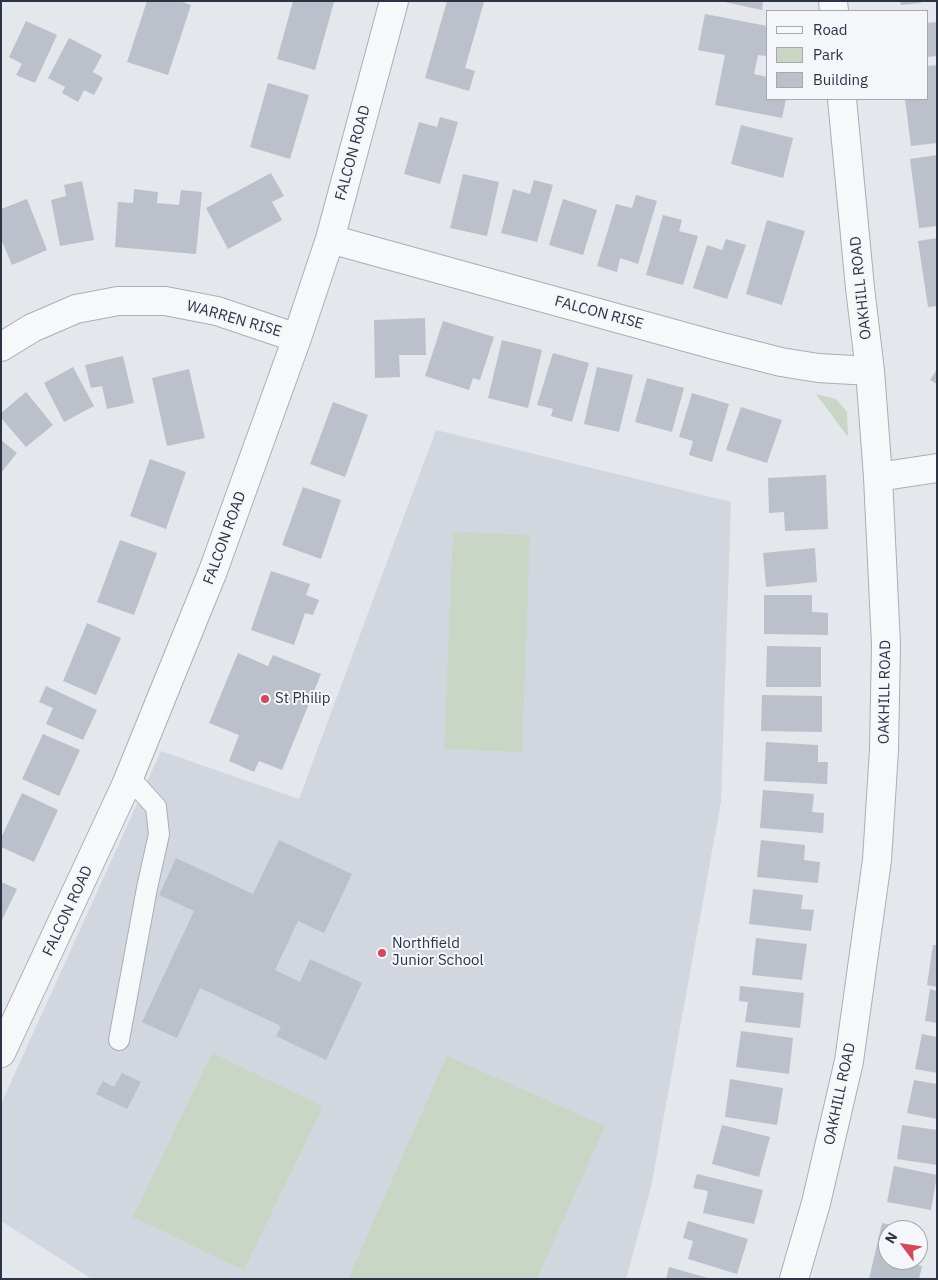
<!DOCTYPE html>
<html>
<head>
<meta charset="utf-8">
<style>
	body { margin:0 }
	#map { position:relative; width:938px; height:1280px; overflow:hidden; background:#e4e7ec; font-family:"IBM Plex Sans",sans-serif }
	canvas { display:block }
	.frame { position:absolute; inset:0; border:2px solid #2b3445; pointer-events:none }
	.legend { position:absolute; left:766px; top:10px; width:162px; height:90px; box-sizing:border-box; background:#f4f6f9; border:1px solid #a4a8b1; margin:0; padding:6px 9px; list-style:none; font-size:15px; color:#2b3445 }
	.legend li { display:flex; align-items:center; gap:10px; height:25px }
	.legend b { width:25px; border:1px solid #a4a8b1 }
	.north { position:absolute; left:878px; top:1220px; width:50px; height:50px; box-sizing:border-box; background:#f4f6f9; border:1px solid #a4a8b1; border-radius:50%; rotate:301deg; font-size:14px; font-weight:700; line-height:20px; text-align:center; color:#2b3445 }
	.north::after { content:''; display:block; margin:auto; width:18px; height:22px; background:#d1495b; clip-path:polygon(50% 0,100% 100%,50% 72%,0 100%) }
</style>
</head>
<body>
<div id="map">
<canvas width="938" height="1280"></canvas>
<div class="frame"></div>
<ul class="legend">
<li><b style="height:6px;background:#f7f8fa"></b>Road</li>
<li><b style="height:14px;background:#c9d6c5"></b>Park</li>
<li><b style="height:14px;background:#bbc0ca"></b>Building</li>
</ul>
<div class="north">N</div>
</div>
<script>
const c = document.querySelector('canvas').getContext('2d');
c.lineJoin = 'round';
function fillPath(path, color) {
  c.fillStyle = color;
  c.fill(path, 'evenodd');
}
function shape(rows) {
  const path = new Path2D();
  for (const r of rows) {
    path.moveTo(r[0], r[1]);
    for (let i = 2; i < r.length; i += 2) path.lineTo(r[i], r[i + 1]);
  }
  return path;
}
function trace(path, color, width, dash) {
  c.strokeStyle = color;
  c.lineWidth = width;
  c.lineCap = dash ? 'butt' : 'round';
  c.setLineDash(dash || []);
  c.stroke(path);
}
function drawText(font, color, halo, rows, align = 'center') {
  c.font = font + ' "IBM Plex Sans",sans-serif';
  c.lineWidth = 4;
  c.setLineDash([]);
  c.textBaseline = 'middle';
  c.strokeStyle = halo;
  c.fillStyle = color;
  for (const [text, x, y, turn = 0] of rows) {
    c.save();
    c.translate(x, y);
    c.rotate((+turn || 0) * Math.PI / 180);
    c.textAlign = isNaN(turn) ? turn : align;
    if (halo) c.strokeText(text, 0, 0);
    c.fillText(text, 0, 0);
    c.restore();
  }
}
fillPath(shape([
	[436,430,731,502,721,802,651,1187,626,1279,92,1279,1,1221,1,1104,161,751,299,799]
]), '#d2d6de');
fillPath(shape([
	[816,394,836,399,847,412,848,437],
	[453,532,530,535,522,752,444,749],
	[212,1053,323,1106,244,1270,133,1217],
	[447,1056,605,1126,537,1279,348,1279]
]), '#c9d6c5');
fillPath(shape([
	[147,1,180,1,191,5,168,75,127,62],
	[293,1,334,2,315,70,277,59],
	[447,1,484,2,465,68,475,71,469,91,425,78],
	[720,1,763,1,762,10],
	[900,1,921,1,921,3,901,5],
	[705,14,767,26,767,56,758,55,754,74,767,77,767,99,786,99,782,118,715,105,725,55,698,50],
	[26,21,57,35,35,83,16,75,22,64,9,57],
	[937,22,937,56,927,57,927,23],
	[69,38,102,55,93,72,103,78,94,95,84,90,78,102,62,93,65,87,48,78],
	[937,65,937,143,911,146,905,99,927,99,927,66],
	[268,83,309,95,290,159,250,147],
	[440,117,458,122,440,184,404,174,419,122,437,127],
	[741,125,793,138,783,178,731,164],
	[937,155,937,226,919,228,910,159],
	[271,173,284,196,272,202,282,220,228,249,206,208],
	[463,174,499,182,487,236,450,228],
	[534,180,553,185,537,242,501,233,513,189,530,194],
	[82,181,94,240,60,246,51,200,66,196,64,185],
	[134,189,158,192,157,203,179,205,181,190,202,192,196,254,115,247,118,202,133,203],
	[636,195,657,201,638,264,620,258,617,272,597,266,616,204,632,208],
	[27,199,47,250,12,265,1,239,1,209],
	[563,199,597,210,583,255,549,245],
	[663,215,682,220,679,231,698,236,683,285,646,275],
	[767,220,805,231,782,305,746,294],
	[937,238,937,306,928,307,918,241],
	[726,239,746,245,727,299,693,288,707,245,722,250],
	[425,318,426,355,399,355,400,377,375,378,374,320],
	[443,321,494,337,480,380,473,378,469,390,425,376],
	[502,340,542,350,528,408,488,398],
	[553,353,589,363,572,422,551,416,553,409,537,405],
	[123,356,134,403,107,409,102,386,91,388,85,365],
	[73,367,94,406,64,422,44,383],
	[597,367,633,375,619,432,584,424],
	[189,369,205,438,167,446,152,378],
	[937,369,937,384,930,380],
	[647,378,684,388,672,432,635,422],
	[26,392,53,425,26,447,1,418,1,413],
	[692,393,729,404,712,462,689,455,693,441,679,437],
	[333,402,368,415,345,477,310,464],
	[741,407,782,420,767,463,726,450],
	[1,440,17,453,1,473],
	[150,459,186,472,166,529,130,516],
	[826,475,828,529,785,531,784,512,769,513,768,478],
	[303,487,341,500,321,559,282,545],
	[120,540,157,553,134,615,97,602],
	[815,548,817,582,766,587,763,553],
	[271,571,310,584,306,595,319,600,313,615,305,613,294,645,251,630],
	[764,595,812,595,812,612,828,613,828,635,764,634],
	[87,623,121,638,96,695,63,681],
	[767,646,821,647,821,687,766,687],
	[238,653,268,666,273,655,321,674,282,770,259,761,254,772,229,761,239,735,209,723],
	[46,686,97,710,83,740,46,724,53,708,39,702],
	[762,695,822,696,822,732,761,731],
	[43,734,80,750,59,796,22,779],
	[766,742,818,745,818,762,828,762,827,784,764,781],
	[763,790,814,794,812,812,824,813,823,833,760,828],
	[22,793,58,810,34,862,1,847,1,838],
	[279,840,352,874,324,933,298,921,275,970,300,982,310,959,362,983,326,1060,276,1036,281,1026,200,988,177,1038,142,1022,194,911,159,895,176,858,253,894],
	[761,840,805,845,804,860,820,862,818,883,757,877],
	[1,882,17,889,1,922],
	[753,889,803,895,801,909,814,910,811,931,749,924],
	[756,938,807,944,802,980,752,975],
	[933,945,937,945,937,987,927,985],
	[740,986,804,993,800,1028,745,1022,748,1002,739,1001],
	[930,989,937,991,937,1023,925,1021],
	[741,1031,793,1038,789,1074,736,1067],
	[922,1034,937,1037,937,1073,915,1069],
	[122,1073,141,1082,127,1109,96,1094,103,1081,114,1087],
	[730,1079,783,1088,777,1125,725,1117],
	[914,1080,937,1084,937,1119,907,1113],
	[722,1125,770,1137,759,1177,712,1164],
	[902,1125,937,1130,937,1165,897,1159],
	[894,1166,937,1175,931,1210,887,1202],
	[697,1174,763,1190,754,1224,703,1213,708,1191,693,1188],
	[688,1221,748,1239,737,1274,688,1259,693,1241,683,1238],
	[882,1223,909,1229,888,1230,888,1260,911,1260,910,1263,922,1266,919,1279,869,1279],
	[669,1267,708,1278,708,1279,666,1279]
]), '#bbc0ca');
const service = shape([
	[119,1040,147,888,159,834,156,807,138,787,126,785]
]);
const minor = shape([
	[833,1,834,11],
	[330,239,718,346,781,362,818,368,870,371],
	[1,347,32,328,76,309,118,301,165,301,217,311,297,338],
	[878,477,937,468],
	[1,1053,126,785,213,571,297,338,330,239,394,1],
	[794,1279,816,1203,849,1061,877,860,884,750,886,645,878,477,870,371,860,288,842,99]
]);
trace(service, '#a9aeb7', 22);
trace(minor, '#a9aeb7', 30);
trace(service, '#f7f8fa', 20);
trace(minor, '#f7f8fa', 28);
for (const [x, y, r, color] of [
	[265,699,5,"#d1495b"],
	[382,953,5,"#d1495b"]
]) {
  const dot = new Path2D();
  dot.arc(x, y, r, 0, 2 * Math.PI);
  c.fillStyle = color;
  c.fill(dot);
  trace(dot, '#f4f6f9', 2);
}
drawText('15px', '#2b3445', '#f4f6f9', [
	["FALCON ROAD",353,153,-75],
	["OAKHILL ROAD",861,288,-96],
	["FALCON RISE",599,313,15],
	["WARREN RISE",234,319,16],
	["FALCON ROAD",225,538,-70],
	["OAKHILL ROAD",885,692,-89],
	["FALCON ROAD",68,911,-65],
	["OAKHILL ROAD",840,1094,-78]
]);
drawText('15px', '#2b3445', '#f4f6f9', [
	["St Philip",275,699],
	["Northfield",392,944],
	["Junior School",392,961]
], 'left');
</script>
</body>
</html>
